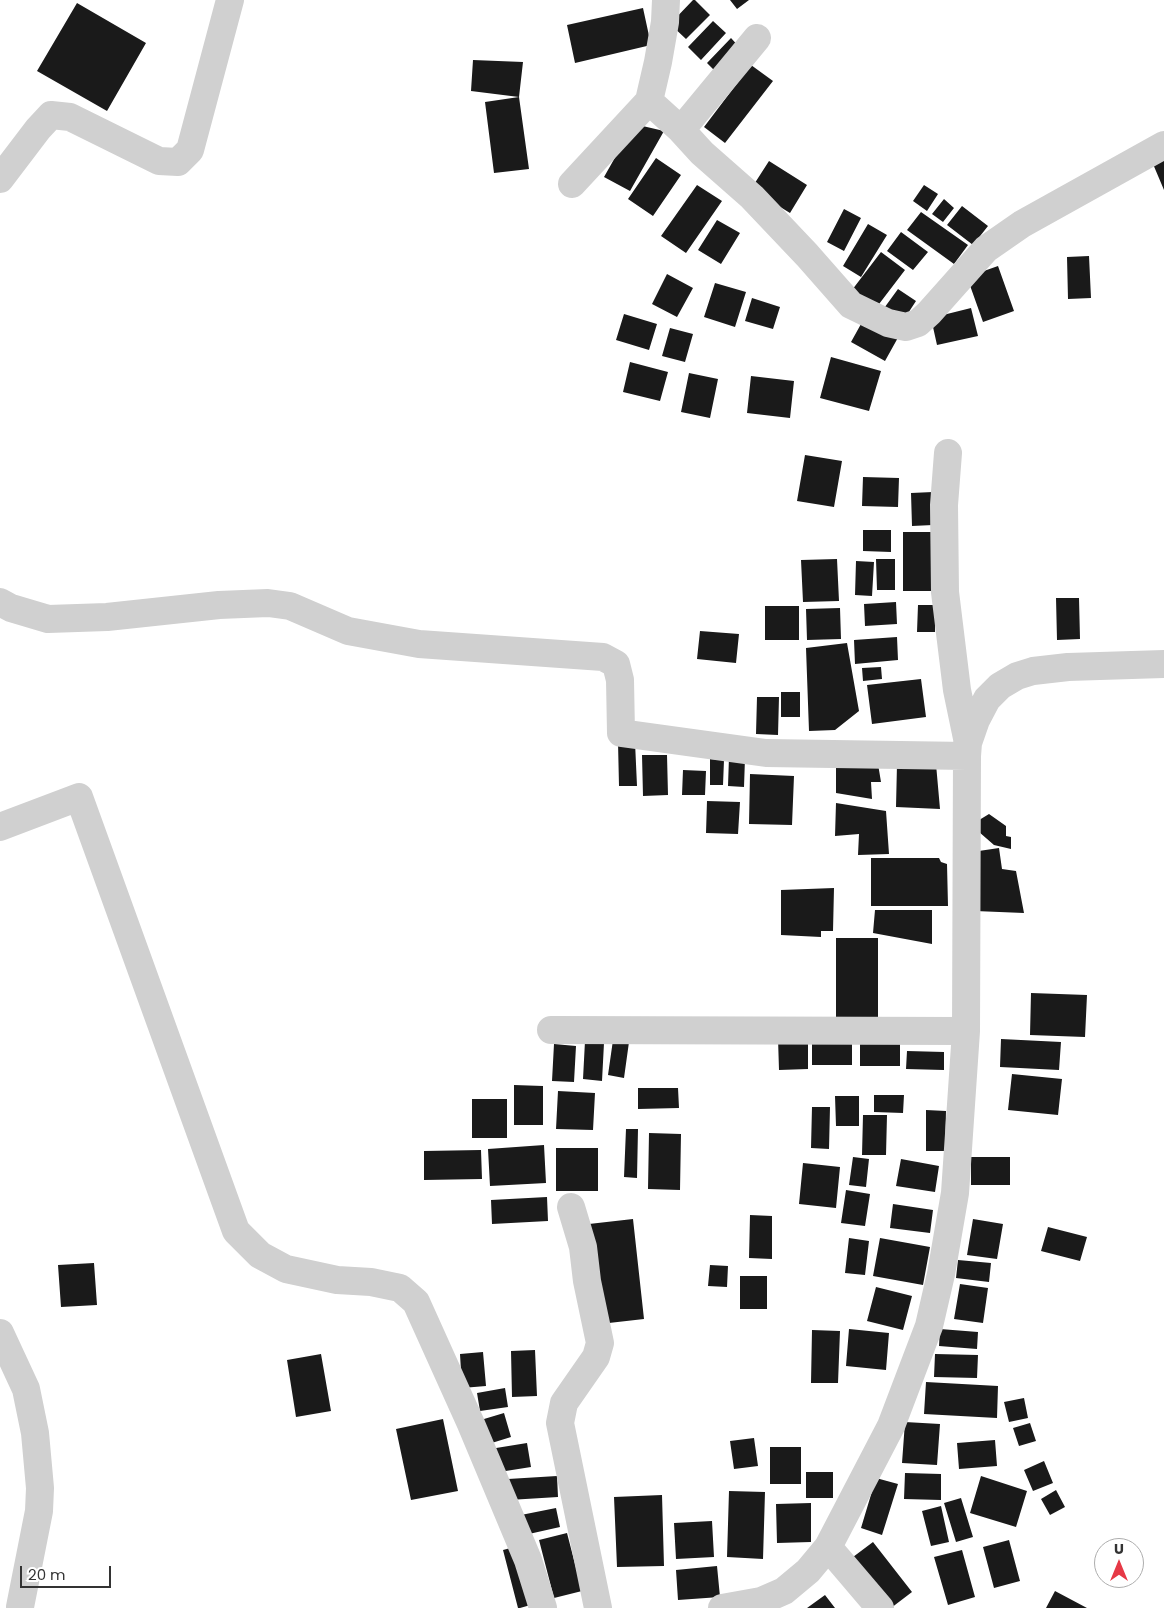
<!DOCTYPE html>
<html>
<head>
<meta charset="utf-8">
<style>
	body { margin:0 }
	#map { position:relative; width:1164px; height:1608px; overflow:hidden; background:#fff; font-family:Poppins,sans-serif }
	canvas { display:block }
	.north { position:absolute; left:1094px; top:1538px; width:50px; height:50px; box-sizing:border-box; background:#fff; border:1px solid #adadad; border-radius:50%; rotate:0deg; font-size:14px; font-weight:700; line-height:20px; text-align:center; color:#333 }
	.north::after { content:''; display:block; margin:auto; width:18px; height:22px; background:#e63946; clip-path:polygon(50% 0,100% 100%,50% 72%,0 100%) }
	.scale { position:absolute; left:20px; top:1566px; width:91px; height:22px; box-sizing:border-box; border:2px solid #333; border-top:0; padding-left:6px; font-size:15px; line-height:18px; white-space:nowrap; color:#333; -webkit-text-stroke:4px #fff; paint-order:stroke }
</style>
</head>
<body>
<div id="map">
<canvas width="1164" height="1608"></canvas>
<div class="north">U</div>
<div class="scale">20 m</div>
</div>
<script>
const c = document.querySelector('canvas').getContext('2d');
c.lineJoin = 'round';
function fillPath(path, color) {
  c.fillStyle = color;
  c.fill(path, 'evenodd');
}
function shape(rows) {
  const path = new Path2D();
  for (const r of rows) {
    path.moveTo(r[0], r[1]);
    for (let i = 2; i < r.length; i += 2) path.lineTo(r[i], r[i + 1]);
  }
  return path;
}
function trace(path, color, width, dash) {
  c.strokeStyle = color;
  c.lineWidth = width;
  c.lineCap = dash ? 'butt' : 'round';
  c.setLineDash(dash || []);
  c.stroke(path);
}
fillPath(shape([
	[693,0,695,0,710,15,686,39,670,24],
	[730,0,749,0,737,9],
	[77,3,146,43,107,111,37,71],
	[643,8,651,45,575,63,567,25],
	[713,21,726,33,701,60,688,47],
	[731,38,741,49,717,73,707,63],
	[473,60,523,62,519,97,471,91],
	[751,65,773,81,725,143,704,127],
	[519,97,529,169,494,173,485,102],
	[634,124,664,131,630,191,604,177],
	[656,158,681,175,653,216,628,199],
	[1164,160,1164,190,1153,164],
	[769,161,807,185,790,213,751,189],
	[697,185,722,201,686,253,661,236],
	[924,185,938,194,927,211,913,201],
	[944,199,954,208,943,222,932,214],
	[962,206,988,226,973,245,947,225],
	[844,209,861,218,844,251,827,242],
	[921,212,968,245,954,264,907,230],
	[717,220,740,233,721,264,698,250],
	[868,224,887,235,861,277,843,266],
	[901,232,928,252,913,270,887,251],
	[881,252,905,270,876,308,852,290],
	[1089,256,1091,298,1068,299,1067,257],
	[998,266,1014,311,983,322,967,277],
	[667,274,693,288,677,317,652,304],
	[715,283,746,292,735,327,704,317],
	[898,289,916,301,901,324,882,311],
	[752,298,780,307,773,329,745,321],
	[971,308,978,336,937,345,931,318],
	[624,314,657,324,649,350,616,340],
	[866,315,900,334,885,361,851,342],
	[670,328,693,334,685,362,662,356],
	[831,357,881,371,869,411,820,398],
	[630,362,668,372,660,401,623,392],
	[689,373,718,379,710,418,681,412],
	[751,376,794,381,790,418,747,413],
	[805,455,842,461,834,507,797,501],
	[863,477,899,478,898,507,862,506],
	[933,492,933,525,912,526,911,493],
	[863,530,891,530,891,552,863,551],
	[903,532,937,532,937,591,903,591],
	[837,559,839,601,803,602,801,560],
	[876,559,895,559,895,590,877,590],
	[856,561,874,562,872,596,855,595],
	[1056,598,1079,598,1080,639,1057,640],
	[896,602,897,624,865,626,864,604],
	[918,605,935,605,935,632,917,632],
	[765,606,799,606,799,640,765,640],
	[840,608,841,639,807,640,806,609],
	[700,631,739,634,736,663,697,659],
	[897,637,898,660,855,664,854,640],
	[847,643,859,711,835,730,809,731,806,648],
	[881,667,882,679,863,681,862,668],
	[921,679,926,717,872,724,867,685],
	[781,692,800,692,800,717,781,717],
	[757,697,779,697,778,735,756,734],
	[618,742,635,742,637,786,619,786],
	[642,755,667,755,668,795,643,796],
	[729,757,745,758,744,787,728,786],
	[710,759,724,760,723,785,710,785],
	[836,762,878,764,881,782,871,782,872,799,836,793],
	[897,764,936,764,940,809,896,807],
	[683,770,706,771,705,795,682,795],
	[750,774,794,776,792,825,749,824],
	[707,801,740,802,738,834,706,833],
	[836,803,886,811,889,854,858,855,859,834,835,836],
	[989,814,1006,826,1006,836,1011,837,1011,849,994,845,971,825],
	[999,848,1002,869,1016,871,1024,913,975,911,972,852],
	[871,858,939,858,941,862,947,864,948,906,871,906],
	[834,888,833,931,821,931,821,937,781,935,781,890],
	[875,910,932,910,932,944,873,933],
	[836,938,878,938,878,1021,836,1021],
	[1031,993,1087,995,1085,1037,1030,1035],
	[900,1036,900,1066,860,1066,860,1037],
	[778,1038,808,1038,808,1069,779,1070],
	[812,1039,852,1039,852,1065,812,1065],
	[1001,1039,1061,1042,1059,1070,1000,1067],
	[613,1040,629,1042,624,1078,608,1075],
	[585,1041,604,1043,602,1081,583,1079],
	[554,1044,576,1046,574,1082,552,1081],
	[907,1051,944,1052,944,1070,906,1069],
	[1012,1074,1062,1079,1058,1115,1008,1110],
	[514,1085,543,1086,543,1125,514,1125],
	[638,1088,678,1088,679,1108,638,1109],
	[558,1091,595,1093,593,1130,556,1129],
	[874,1095,904,1095,903,1113,874,1112],
	[835,1096,859,1096,859,1126,836,1126],
	[472,1099,507,1099,507,1138,472,1138],
	[812,1107,830,1107,829,1149,811,1148],
	[926,1110,946,1111,945,1151,926,1151],
	[863,1115,887,1115,886,1155,862,1155],
	[626,1129,638,1129,637,1178,624,1177],
	[649,1133,681,1134,680,1190,648,1189],
	[544,1145,546,1183,490,1186,488,1149],
	[556,1148,598,1148,598,1191,556,1191],
	[481,1150,482,1179,424,1180,424,1151],
	[853,1157,869,1159,866,1187,849,1185],
	[971,1157,1010,1157,1010,1185,971,1185],
	[901,1159,939,1166,935,1192,896,1186],
	[803,1163,840,1167,836,1208,799,1204],
	[846,1190,870,1194,865,1226,841,1223],
	[547,1197,548,1221,492,1224,491,1200],
	[893,1204,933,1210,930,1233,890,1228],
	[750,1215,772,1216,772,1259,749,1258],
	[633,1219,644,1319,600,1324,589,1224],
	[973,1219,1003,1224,997,1259,967,1255],
	[1048,1227,1087,1237,1080,1261,1041,1251],
	[849,1238,869,1241,865,1275,845,1273],
	[880,1238,930,1247,923,1285,873,1276],
	[958,1260,991,1263,989,1282,956,1278],
	[94,1263,97,1305,61,1307,58,1265],
	[710,1265,728,1266,727,1287,708,1286],
	[740,1276,767,1276,767,1309,740,1309],
	[960,1284,988,1288,983,1323,954,1319],
	[876,1287,912,1296,903,1330,867,1321],
	[849,1329,889,1333,886,1370,846,1366],
	[940,1329,978,1332,977,1349,939,1346],
	[812,1330,840,1331,838,1383,811,1383],
	[535,1350,537,1396,512,1397,511,1351],
	[483,1352,486,1386,462,1388,460,1354],
	[321,1354,331,1411,296,1417,287,1360],
	[935,1354,978,1355,977,1378,934,1377],
	[926,1382,998,1386,997,1418,924,1414],
	[505,1388,508,1407,480,1411,477,1393],
	[1024,1398,1028,1418,1009,1422,1004,1402],
	[504,1413,511,1437,482,1446,474,1422],
	[443,1419,458,1491,411,1500,396,1429],
	[905,1422,940,1424,937,1465,902,1463],
	[1030,1423,1036,1441,1019,1446,1013,1428],
	[754,1438,758,1466,734,1469,730,1441],
	[995,1440,997,1466,959,1469,957,1443],
	[527,1443,531,1467,493,1473,490,1449],
	[770,1447,801,1447,801,1484,770,1484],
	[1044,1461,1053,1483,1033,1491,1024,1470],
	[806,1472,833,1472,833,1498,806,1498],
	[905,1473,941,1474,941,1500,904,1499],
	[557,1476,558,1497,509,1500,508,1479],
	[981,1476,1027,1491,1016,1527,970,1513],
	[876,1478,898,1484,882,1535,861,1528],
	[1056,1490,1065,1507,1050,1515,1041,1499],
	[729,1491,765,1492,763,1559,727,1557],
	[662,1495,664,1566,617,1567,614,1497],
	[961,1498,973,1537,956,1542,944,1503],
	[811,1503,811,1542,777,1543,776,1504],
	[941,1506,949,1542,931,1546,922,1511],
	[556,1508,560,1527,520,1536,516,1516],
	[712,1521,714,1557,676,1559,674,1523],
	[567,1533,582,1591,554,1598,539,1540],
	[1009,1540,1020,1581,994,1588,983,1547],
	[873,1542,912,1592,891,1608,849,1560],
	[518,1546,534,1604,520,1608,518,1608,503,1550],
	[962,1550,975,1597,948,1605,934,1557],
	[717,1566,720,1597,678,1600,676,1570],
	[1055,1591,1087,1608,1046,1608],
	[825,1595,835,1608,807,1608]
]), '#1a1a1a');
trace(shape([
	[649,101,681,130,702,153,752,197,807,255,851,305,888,323,906,327,918,323,929,313,986,249,1022,224,1164,145],
	[681,130,757,38],
	[0,179,38,129,51,115,70,117,159,161,178,162,190,150,230,0],
	[572,184,649,101,658,62,665,22,666,0],
	[948,453,944,505,945,592,957,690,968,743],
	[0,602,11,608,48,619,107,617,219,605,268,603,290,606,348,631,419,644,603,657,616,664,620,680,621,733,766,753,967,756],
	[0,827,79,797,236,1231,260,1255,286,1269,337,1280,371,1282,400,1288,416,1302,471,1424,528,1560,543,1608],
	[551,1030,966,1031],
	[571,1207,583,1247,587,1281,600,1343,596,1357,564,1403,560,1423,598,1608],
	[0,1333,26,1389,35,1433,40,1488,39,1511,20,1607],
	[828,1547,880,1608],
	[722,1608,761,1601,784,1591,808,1571,828,1547,891,1426,929,1326,941,1274,955,1193,966,1031,967,756,968,743,976,720,987,699,1000,686,1017,676,1033,671,1068,667,1164,664]
]), '#d0d0d0', 28);
</script>
</body>
</html>
